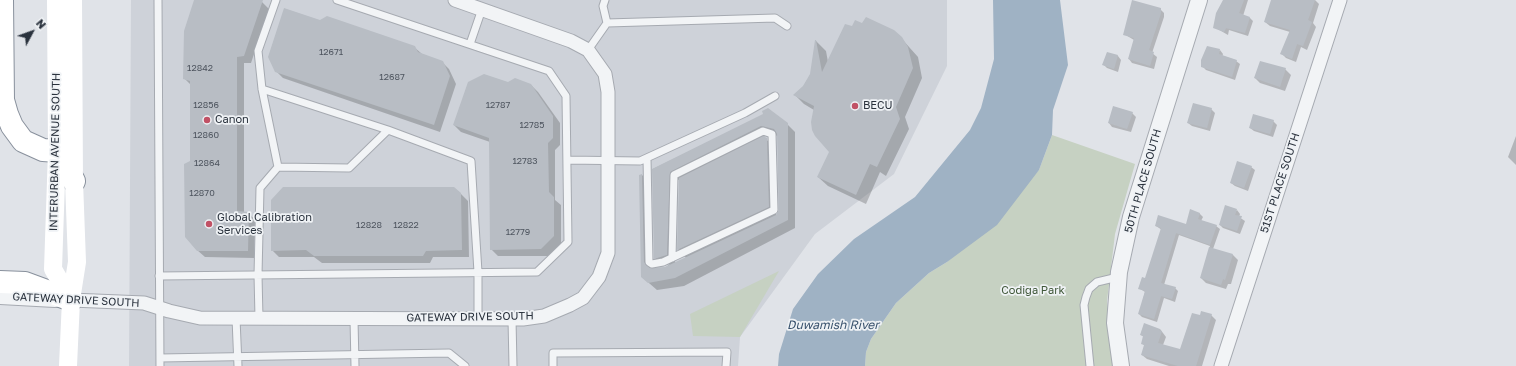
<!DOCTYPE html>
<html>
<head>
<meta charset="utf-8">
<style>
	body { margin:0 }
	#map { position:relative; width:1516px; height:366px; overflow:hidden; background:#e0e3e8; font-family:"Golos Text",sans-serif }
	canvas { display:block }
	.north { position:absolute; left:12px; top:12px; width:40px; height:40px; -webkit-text-stroke:3px #eff2f5; paint-order:stroke; rotate:49deg; font-size:11px; font-weight:700; line-height:16px; text-align:center; color:#2a323d }
	.north::after { content:''; display:block; margin:auto; width:14px; height:18px; background:#2a323d; clip-path:polygon(50% 0,100% 100%,50% 72%,0 100%) }
</style>
</head>
<body>
<div id="map">
<canvas width="1516" height="366"></canvas>
<div class="north">N</div>
</div>
<script>
const c = document.querySelector('canvas').getContext('2d');
c.lineJoin = 'round';
function fillPath(path, color) {
  c.fillStyle = color;
  c.fill(path, 'evenodd');
}
function shape(rows) {
  const path = new Path2D();
  for (const r of rows) {
    path.moveTo(r[0], r[1]);
    for (let i = 2; i < r.length; i += 2) path.lineTo(r[i], r[i + 1]);
  }
  return path;
}
function trace(path, color, width, dash) {
  c.strokeStyle = color;
  c.lineWidth = width;
  c.lineCap = dash ? 'butt' : 'round';
  c.setLineDash(dash || []);
  c.stroke(path);
}
function drawText(font, color, halo, rows, align = 'center') {
  c.font = font + ' "Golos Text",sans-serif';
  c.lineWidth = 3.5;
  c.setLineDash([]);
  c.textBaseline = 'middle';
  c.strokeStyle = halo;
  c.fillStyle = color;
  for (const [text, x, y, turn = 0] of rows) {
    c.save();
    c.translate(x, y);
    c.rotate((+turn || 0) * Math.PI / 180);
    c.textAlign = isNaN(turn) ? turn : align;
    if (halo) c.strokeText(text, 0, 0);
    c.fillText(text, 0, 0);
    c.restore();
  }
}
fillPath(shape([
	[131,0,947,0,947,66,894,174,815,234,740,337,738,366,129,366]
]), '#ced2d9');
fillPath(shape([
	[1052,135,1135,164,1115,234,1107,301,1113,366,865,366,866,352,871,339,896,303,929,273,947,262,1039,170],
	[779,271,740,337,693,336,690,314]
]), '#c6d1c2');
fillPath(shape([
	[993,0,1060,0,1068,65,1053,110,1052,135,1039,170,997,225,947,262,929,273,896,303,871,339,866,352,865,366,778,366,779,354,793,309,818,274,854,239,915,197,970,130,981,108,994,59]
]), '#9fb2c4');
fillPath(shape([
	[195,0,255,0,262,2,269,9,251,63,244,63,244,212,248,212,255,220,254,258,205,257,197,250,191,162,191,85,184,78],
	[1224,0,1248,0,1243,16,1250,18,1253,21,1248,36,1229,30,1228,35,1214,27],
	[1272,0,1315,0,1319,4,1313,23,1316,27,1307,50,1301,47,1296,62,1286,58,1282,54,1290,32,1270,26,1265,22],
	[1160,9,1164,13,1164,17,1152,53,1157,57,1154,69,1132,63,1129,59,1134,40,1124,34],
	[901,38,918,57,922,78,905,117,909,129,886,176,880,172,866,204,828,186,818,177,830,152,814,110,804,104,795,95,803,87,811,74,816,41,826,51,828,62],
	[414,47,422,54,442,62,449,69,456,84,440,132,283,78,276,71],
	[1220,50,1223,54,1222,57,1236,61,1240,64,1235,80,1206,70,1202,66],
	[1107,53,1118,56,1121,60,1118,72,1107,68,1104,65],
	[1285,69,1291,75,1285,91,1260,83,1255,78],
	[508,83,531,85,538,92,560,123,560,145,555,150,555,200,561,205,561,243,548,256,498,256,491,249,490,142,461,132,454,125],
	[1211,109,1215,113,1210,131,1192,126,1188,123],
	[1132,113,1136,117,1131,132,1112,127,1109,123],
	[764,115,787,124,795,132,795,228,684,286,657,290,642,277,640,176,642,175,650,183,652,269,665,268,670,264,663,266,655,258,653,169],
	[770,134,778,136,779,214,776,215,774,146,763,137],
	[680,179,678,249,686,258,675,263,678,180],
	[1273,121,1277,125,1273,137,1254,131,1250,128],
	[1516,136,1516,165,1508,157],
	[1251,167,1255,170,1248,191,1235,186,1231,183],
	[461,194,468,201,469,257,433,257,430,263,322,263,314,257,279,257,272,250],
	[1237,210,1240,214,1239,217,1245,221,1240,234,1223,228,1220,225],
	[1199,213,1203,217,1201,221,1216,226,1220,229,1213,249,1233,255,1238,260,1231,284,1228,284,1226,289,1206,283,1201,278,1210,246,1179,235,1164,285,1175,288,1178,291,1175,302,1164,298,1157,322,1142,317,1139,314,1145,292,1139,288,1146,279,1162,230,1156,226,1186,225],
	[1211,315,1216,320,1202,366,1169,366,1147,359,1142,355,1145,346,1142,343,1144,337,1141,335,1160,329,1166,337,1163,345,1181,351,1200,316]
]), '#0003');
fillPath(shape([
	[194,0,263,0,244,56,237,57,237,211,249,212,248,251,197,251,185,237,184,164,190,161,190,81,183,79,184,31],
	[1132,0,1161,8,1161,13,1149,50,1154,52,1150,66,1128,59,1134,38,1123,35],
	[1223,0,1244,0,1239,13,1250,17,1245,33,1226,28,1224,32,1213,28,1216,13],
	[1271,0,1315,0,1308,20,1312,22,1303,46,1297,44,1292,59,1280,54,1290,30,1264,22],
	[284,8,320,20,327,16,415,46,418,52,443,61,450,76,434,125,275,72,268,57],
	[866,17,894,30,902,37,908,47,913,68,896,107,900,119,877,167,870,164,856,195,817,177,829,152,815,136,812,130,811,122,814,106,793,95,803,86,810,74,815,40,816,40,822,72,845,24,852,26,855,20,862,23],
	[1207,46,1220,49,1219,54,1237,60,1232,77,1201,67,1201,60],
	[1107,52,1118,55,1114,69,1102,65],
	[1260,61,1286,68,1280,87,1254,78],
	[484,74,508,82,515,78,531,84,553,116,553,138,548,143,549,192,554,197,554,236,541,249,490,250,489,138,453,125,468,82],
	[1193,103,1212,108,1207,128,1187,123],
	[1113,106,1133,112,1127,129,1108,123],
	[768,108,788,123,788,220,675,278,648,283,641,277,639,175,642,174,644,262,650,268,665,267,776,215,779,210,777,134,774,129,761,126,670,172,667,255,654,259,652,169,763,114,762,111],
	[1253,114,1274,120,1270,134,1249,128],
	[763,136,767,138,769,207,677,250,679,178],
	[1237,161,1252,166,1244,188,1230,183],
	[283,187,454,187,461,193,462,250,426,251,423,256,314,256,306,250,271,251,271,200],
	[1225,205,1237,209,1235,215,1242,216,1237,231,1219,225],
	[1190,209,1200,213,1198,219,1217,225,1210,245,1176,233,1161,283,1176,287,1172,299,1161,296,1154,319,1138,314,1145,291,1138,289,1142,277,1145,278,1161,228,1155,226,1158,215,1186,224],
	[1209,247,1233,254,1225,280,1223,279,1221,285,1200,278],
	[1201,311,1212,314,1196,366,1178,366,1141,355,1144,345,1141,344,1143,336,1140,335,1144,323,1160,329,1159,330,1162,331,1158,343,1180,349,1192,313,1200,315]
]), '#b8bdc4');
const service = shape([
	[158,0,160,366],
	[276,0,258,51,262,89,278,167],
	[607,23,775,18,787,26],
	[470,44,482,9],
	[588,50,607,23,603,6,605,0],
	[262,89,388,130],
	[647,158,649,262,652,264,663,262,774,210,772,134,763,131,674,175,672,258],
	[567,160,640,161,745,113,775,96],
	[159,276,537,272,568,242,566,96,549,71,337,0],
	[236,318,238,366],
	[259,318,258,275,260,188,278,167,349,168,388,130,471,161,478,272,478,319],
	[354,319,355,366],
	[512,319,513,366],
	[160,358,449,353,465,366],
	[553,366,553,353,727,352,726,366],
	[1090,366,1084,305,1086,297,1089,289,1097,282,1118,277]
]);
const minor = shape([
	[71,300,144,303,169,311,200,318,523,319,544,316,570,305,583,298,599,277,608,253,608,92,605,74,588,50,571,41,455,0],
	[1221,366,1340,0]
]);
const tertiary = shape([
	[0,296,55,299],
	[1121,366,1115,323,1119,272,1131,217,1199,0]
]);
const motorway = shape([
	[2,0,3,100,7,114,12,126,23,141,43,150,57,151,74,181],
	[0,282,25,283,71,300]
]);
trace(service, '#a6aab1', 9);
trace(minor, '#a6aab1', 15);
trace(tertiary, '#a6aab1', 18);
trace(motorway, '#89919d', 24);
trace(service, '#f2f4f6', 7);
trace(minor, '#f2f4f6', 13);
trace(tertiary, '#f2f4f6', 16);
trace(shape([
	[56,0,57,151,53,269,71,300],
	[68,366,71,300,77,262,74,181,73,0]
]), '#fff', 18);
trace(motorway, '#fff', 22);
for (const [x, y, r, color] of [
	[855,106,4,"#c15165"],
	[207,120,4,"#c15165"],
	[209,224,4,"#c15165"]
]) {
  const dot = new Path2D();
  dot.arc(x, y, r, 0, 2 * Math.PI);
  c.fillStyle = color;
  c.fill(dot);
  trace(dot, '#eff2f5', 1.5);
}
drawText('9px', '#4e555f', null, [
	["12671",331,52],
	["12842",200,68],
	["12687",392,77],
	["12856",206,105],
	["12787",498,105],
	["12785",532,125],
	["12860",206,135],
	["12783",525,161],
	["12864",207,163],
	["12870",202,193],
	["12828",369,225],
	["12822",406,225],
	["12779",518,232]
]);
drawText('11px', '#2a323d', '#eff2f5', [
	["BECU",863,106],
	["Canon",215,120],
	["Global Calibration",217,218],
	["Services",217,231]
], 'left');
drawText('11px', '#2a323d', '#eff2f5', [
	["INTERURBAN AVENUE SOUTH",55,152,-89],
	["50TH PLACE SOUTH",1143,181,-74],
	["51ST PLACE SOUTH",1280,183,-72],
	["GATEWAY DRIVE SOUTH",76,300,3],
	["GATEWAY DRIVE SOUTH",470,317,-1]
]);
drawText('11px', '#405839', '#eff2f5', [
	["Codiga Park",1033,291]
]);
drawText('italic 12px', '#39526d', '#eff2f5', [
	["Duwamish River",833,325]
]);
</script>
</body>
</html>
